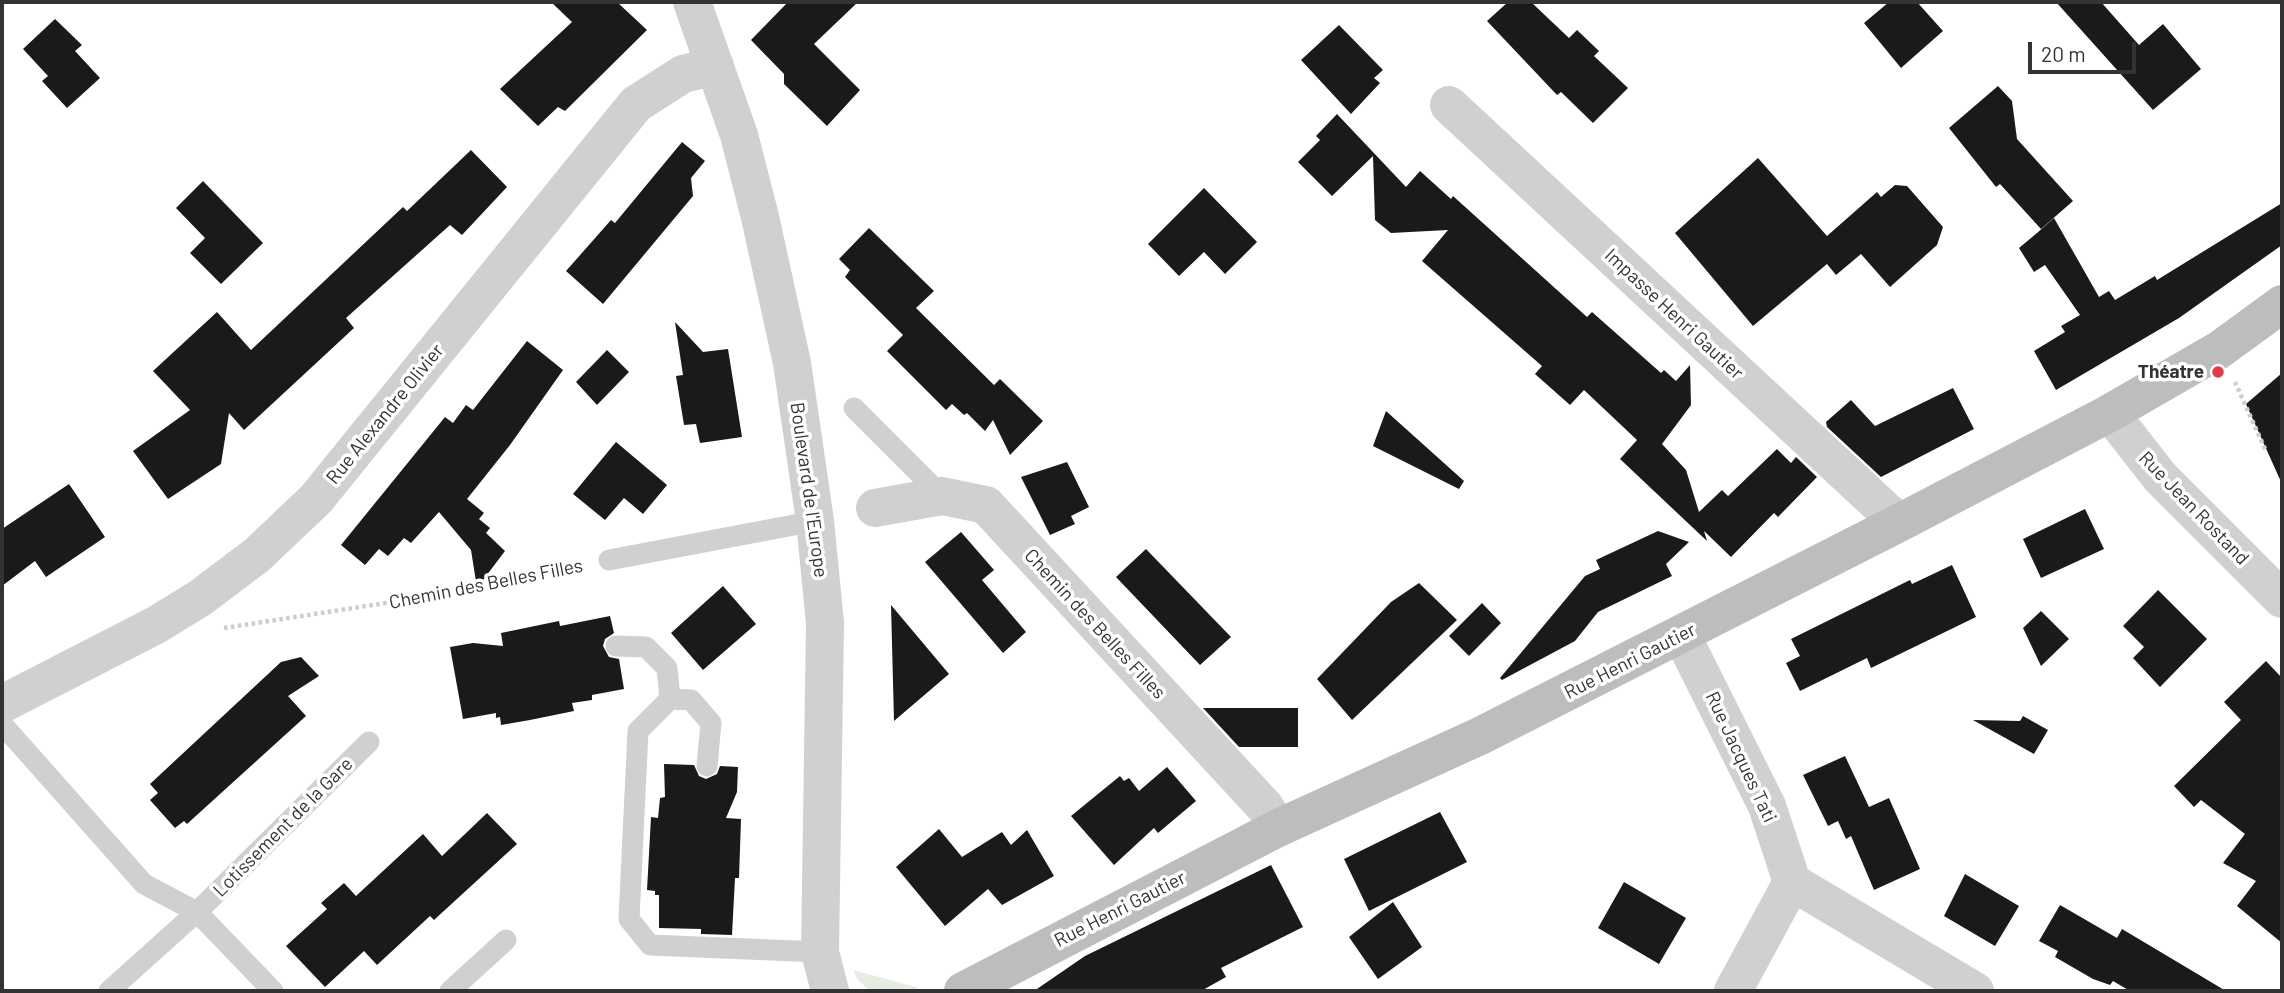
<!DOCTYPE html>
<html>
<head>
<meta charset="utf-8">
<style>
	body { margin:0 }
	#map { position:relative; width:2284px; height:993px; overflow:hidden; background:#fff; font-family:Barlow,sans-serif }
	canvas { display:block }
	.frame { position:absolute; inset:0; border:4px solid #333; pointer-events:none }
	.scale { position:absolute; left:2028px; top:42px; width:108px; height:32px; box-sizing:border-box; border:4px solid #333; border-top:0; padding-left:9px; font-size:21px; line-height:24px; white-space:nowrap; color:#333; -webkit-text-stroke:5px #fff; paint-order:stroke }
</style>
</head>
<body>
<div id="map">
<canvas width="2284" height="993"></canvas>
<div class="frame"></div>
<div class="scale">20 m</div>
</div>
<script>
const c = document.querySelector('canvas').getContext('2d');
c.lineJoin = 'round';
function fillPath(path, color) {
  c.fillStyle = color;
  c.fill(path, 'evenodd');
}
function shape(rows) {
  const path = new Path2D();
  for (const r of rows) {
    path.moveTo(r[0], r[1]);
    for (let i = 2; i < r.length; i += 2) path.lineTo(r[i], r[i + 1]);
  }
  return path;
}
function trace(path, color, width, dash) {
  c.strokeStyle = color;
  c.lineWidth = width;
  c.lineCap = dash ? 'butt' : 'round';
  c.setLineDash(dash || []);
  c.stroke(path);
}
function drawText(font, color, halo, rows, align = 'center') {
  c.font = font + ' Barlow,sans-serif';
  c.lineWidth = 7;
  c.setLineDash([]);
  c.textBaseline = 'middle';
  c.strokeStyle = halo;
  c.fillStyle = color;
  for (const [text, x, y, turn = 0] of rows) {
    c.save();
    c.translate(x, y);
    c.rotate((+turn || 0) * Math.PI / 180);
    c.textAlign = isNaN(turn) ? turn : align;
    if (halo) c.strokeText(text, 0, 0);
    c.fillText(text, 0, 0);
    c.restore();
  }
}
fillPath(shape([
	[853,970,916,987,919,991,870,991,858,980]
]), '#e6ecdf');
fillPath(shape([
	[551,2,617,2,647,30,565,111,558,107,538,126,500,89,572,22],
	[788,2,858,2,814,44,860,90,827,126,784,84,784,74,751,40],
	[1508,2,1531,2,1569,38,1577,30,1599,51,1594,56,1628,88,1593,123,1561,92,1557,95,1487,21],
	[1889,2,1917,2,1943,31,1901,68,1864,23],
	[2056,2,2101,2,2139,45,2163,24,2201,69,2153,110],
	[55,19,82,45,75,51,100,78,67,108,42,81,48,76,23,49],
	[1339,25,1383,70,1374,78,1380,83,1351,114,1301,60],
	[1998,86,2012,101,2017,139,2073,201,2041,229,2000,184,1996,187,1949,128],
	[1337,114,1406,187,1420,171,1451,199,1453,196,1587,317,1592,312,1661,373,1664,370,1676,381,1690,365,1691,405,1662,444,1686,470,1699,512,1722,490,1728,496,1777,449,1791,463,1796,457,1817,477,1778,517,1774,513,1731,557,1704,531,1707,541,1620,459,1637,440,1584,390,1570,405,1535,374,1542,366,1422,261,1448,230,1391,233,1375,220,1373,156,1332,196,1298,162,1320,140,1316,136],
	[682,142,705,161,691,178,693,196,603,304,566,271,611,220,615,223],
	[471,150,507,187,462,235,450,225,346,318,354,328,244,430,229,413,221,464,168,499,133,451,190,410,153,371,217,312,251,350,403,207,407,211],
	[1758,158,1827,236,1877,192,1881,197,1895,185,1907,186,1943,227,1937,245,1890,287,1861,254,1836,275,1827,264,1753,326,1675,233],
	[203,181,263,243,221,284,190,253,205,238,176,208],
	[1204,188,1257,242,1225,274,1204,252,1179,276,1148,244],
	[2282,203,2282,245,2179,318,2056,390,2034,351,2065,332,2061,326,2080,315,2045,265,2034,272,2019,248,2037,233,2054,218,2099,297,2109,291,2115,300,2155,276,2157,280],
	[869,228,934,291,916,308,994,385,1000,379,1043,421,1010,455,993,420,985,431,967,413,964,415,952,404,946,410,887,351,903,335,845,277,850,270,839,259],
	[675,322,703,352,728,349,742,437,700,443,696,424,684,425,676,376,683,375],
	[527,341,563,370,510,445,467,499,484,513,479,519,490,528,486,533,505,551,477,588,471,550,439,512,411,543,404,538,388,556,379,549,365,565,341,545,445,417,453,423,466,405,473,410],
	[607,350,629,372,597,405,576,382],
	[2282,373,2282,484,2246,404],
	[1953,388,1974,429,1881,477,1827,427,1826,422,1851,400,1875,426],
	[1386,411,1464,481,1459,489,1373,446],
	[616,442,667,485,643,514,624,498,605,520,573,494],
	[1067,462,1089,507,1071,516,1075,524,1050,535,1021,477],
	[69,484,105,537,46,577,35,561,2,586,2,529],
	[2085,509,2104,549,2041,578,2023,539],
	[1658,531,1689,542,1666,564,1672,576,1598,612,1575,641,1502,680,1500,678,1585,576,1600,569,1596,560],
	[961,532,994,570,982,580,1026,632,1003,653,925,562],
	[1146,549,1231,637,1200,665,1116,577],
	[1952,565,1976,617,1871,668,1867,658,1800,691,1786,663,1800,656,1791,639,1910,580,1912,584],
	[1419,583,1457,620,1352,720,1317,679,1391,602],
	[723,586,756,624,703,670,671,633],
	[2158,590,2207,639,2160,687,2133,658,2144,647,2123,626],
	[1482,603,1501,623,1469,656,1449,636],
	[891,605,949,674,894,721],
	[2041,611,2069,639,2041,666,2023,628],
	[610,616,614,633,605,639,603,646,609,657,619,659,624,689,592,695,592,700,572,703,574,711,530,720,501,725,500,717,496,718,496,713,463,719,450,647,473,643,503,646,501,633,559,621,560,626],
	[301,657,319,676,288,696,306,716,187,824,184,821,175,828,150,800,158,793,150,784,281,662],
	[2266,661,2282,678,2282,943,2237,906,2256,881,2223,863,2245,834,2201,800,2194,807,2174,786,2241,720,2224,702],
	[1203,708,1298,708,1298,747,1239,747],
	[2023,716,2048,730,2034,754,1973,720,2020,721],
	[1845,756,1869,807,1889,798,1920,869,1874,890,1851,836,1846,839,1838,821,1828,826,1803,775],
	[664,764,694,765,699,776,706,779,717,774,720,766,738,767,737,792,726,818,741,819,739,878,735,878,732,935,701,934,701,929,659,928,659,895,655,895,655,891,647,890,651,817,658,818,660,798,665,797],
	[1167,767,1196,801,1158,833,1154,828,1114,865,1071,816,1120,776,1124,781,1129,778,1139,791],
	[1440,812,1467,862,1369,911,1344,859],
	[487,813,517,844,434,920,430,916,377,965,364,951,325,987,286,946,327,909,321,903,344,883,356,896,423,834,442,856],
	[939,829,962,857,1002,832,1011,845,1027,830,1054,876,1002,905,988,889,945,926,896,867],
	[1271,865,1303,927,1221,968,1226,977,1201,991,1034,991,1085,956],
	[1965,874,2019,906,1995,946,1944,916],
	[1624,882,1686,918,1659,964,1598,928],
	[1393,902,1422,947,1378,979,1349,937],
	[2060,905,2117,938,2122,929,2226,991,2130,991,2113,981,2110,985,2093,979,2055,957,2058,951,2039,941]
]), '#1a1a1a');
trace(shape([
	[2235,382,2265,449],
	[224,628,431,596,581,565]
]), '#cdcdcd', 4.5, [3.5, 3.5]);
trace(shape([
	[854,408,942,496],
	[609,560,815,521],
	[616,646,646,647,667,668,670,699],
	[2,724,144,884,197,912,273,991],
	[707,766,711,723,691,700,670,699,638,731,629,919,650,945,820,952],
	[109,991,197,912,369,742],
	[450,991,506,940]
]), '#d0d0d0', 21);
trace(shape([
	[1449,105,1899,523],
	[2110,413,2160,477,2282,599],
	[875,508,942,496,986,505,1265,807,1278,828],
	[1682,636,1767,806,1792,882,1975,991],
	[1733,991,1792,882]
]), '#d0d0d0', 38);
trace(shape([
	[692,2,739,135,760,217,792,363,815,521,825,623,820,952,830,991],
	[2,704,156,625,200,598,257,555,316,499,636,104,683,74,715,66]
]), '#d0d0d0', 38);
trace(shape([
	[963,991,1278,828,1480,736,1899,523,2110,413,2219,350,2282,304]
]), '#bdbdbd', 38);
for (const [x, y, r, color] of [
	[2218,372,7,"#e63946"]
]) {
  const dot = new Path2D();
  dot.arc(x, y, r, 0, 2 * Math.PI);
  c.fillStyle = color;
  c.fill(dot);
  trace(dot, '#fff', 2.5);
}
drawText('19px', '#333', '#fff', [
	["Impasse Henri Gautier",1674,314,43],
	["Rue Alexandre Olivier",385,414,-51],
	["Boulevard de l'Europe",809,490,82],
	["Rue Jean Rostand",2194,508,46],
	["Chemin des Belles Filles",486,584,-11],
	["Chemin des Belles Filles",1095,624,47],
	["Rue Henri Gautier",1630,661,-27],
	["Rue Jacques Tati",1741,757,65],
	["Lotissement de la Gare",283,827,-45],
	["Rue Henri Gautier",1120,909,-27]
]);
drawText('bold 19px', '#333', '#fff', [
	["Théatre",2204,372]
], 'right');
</script>
</body>
</html>
